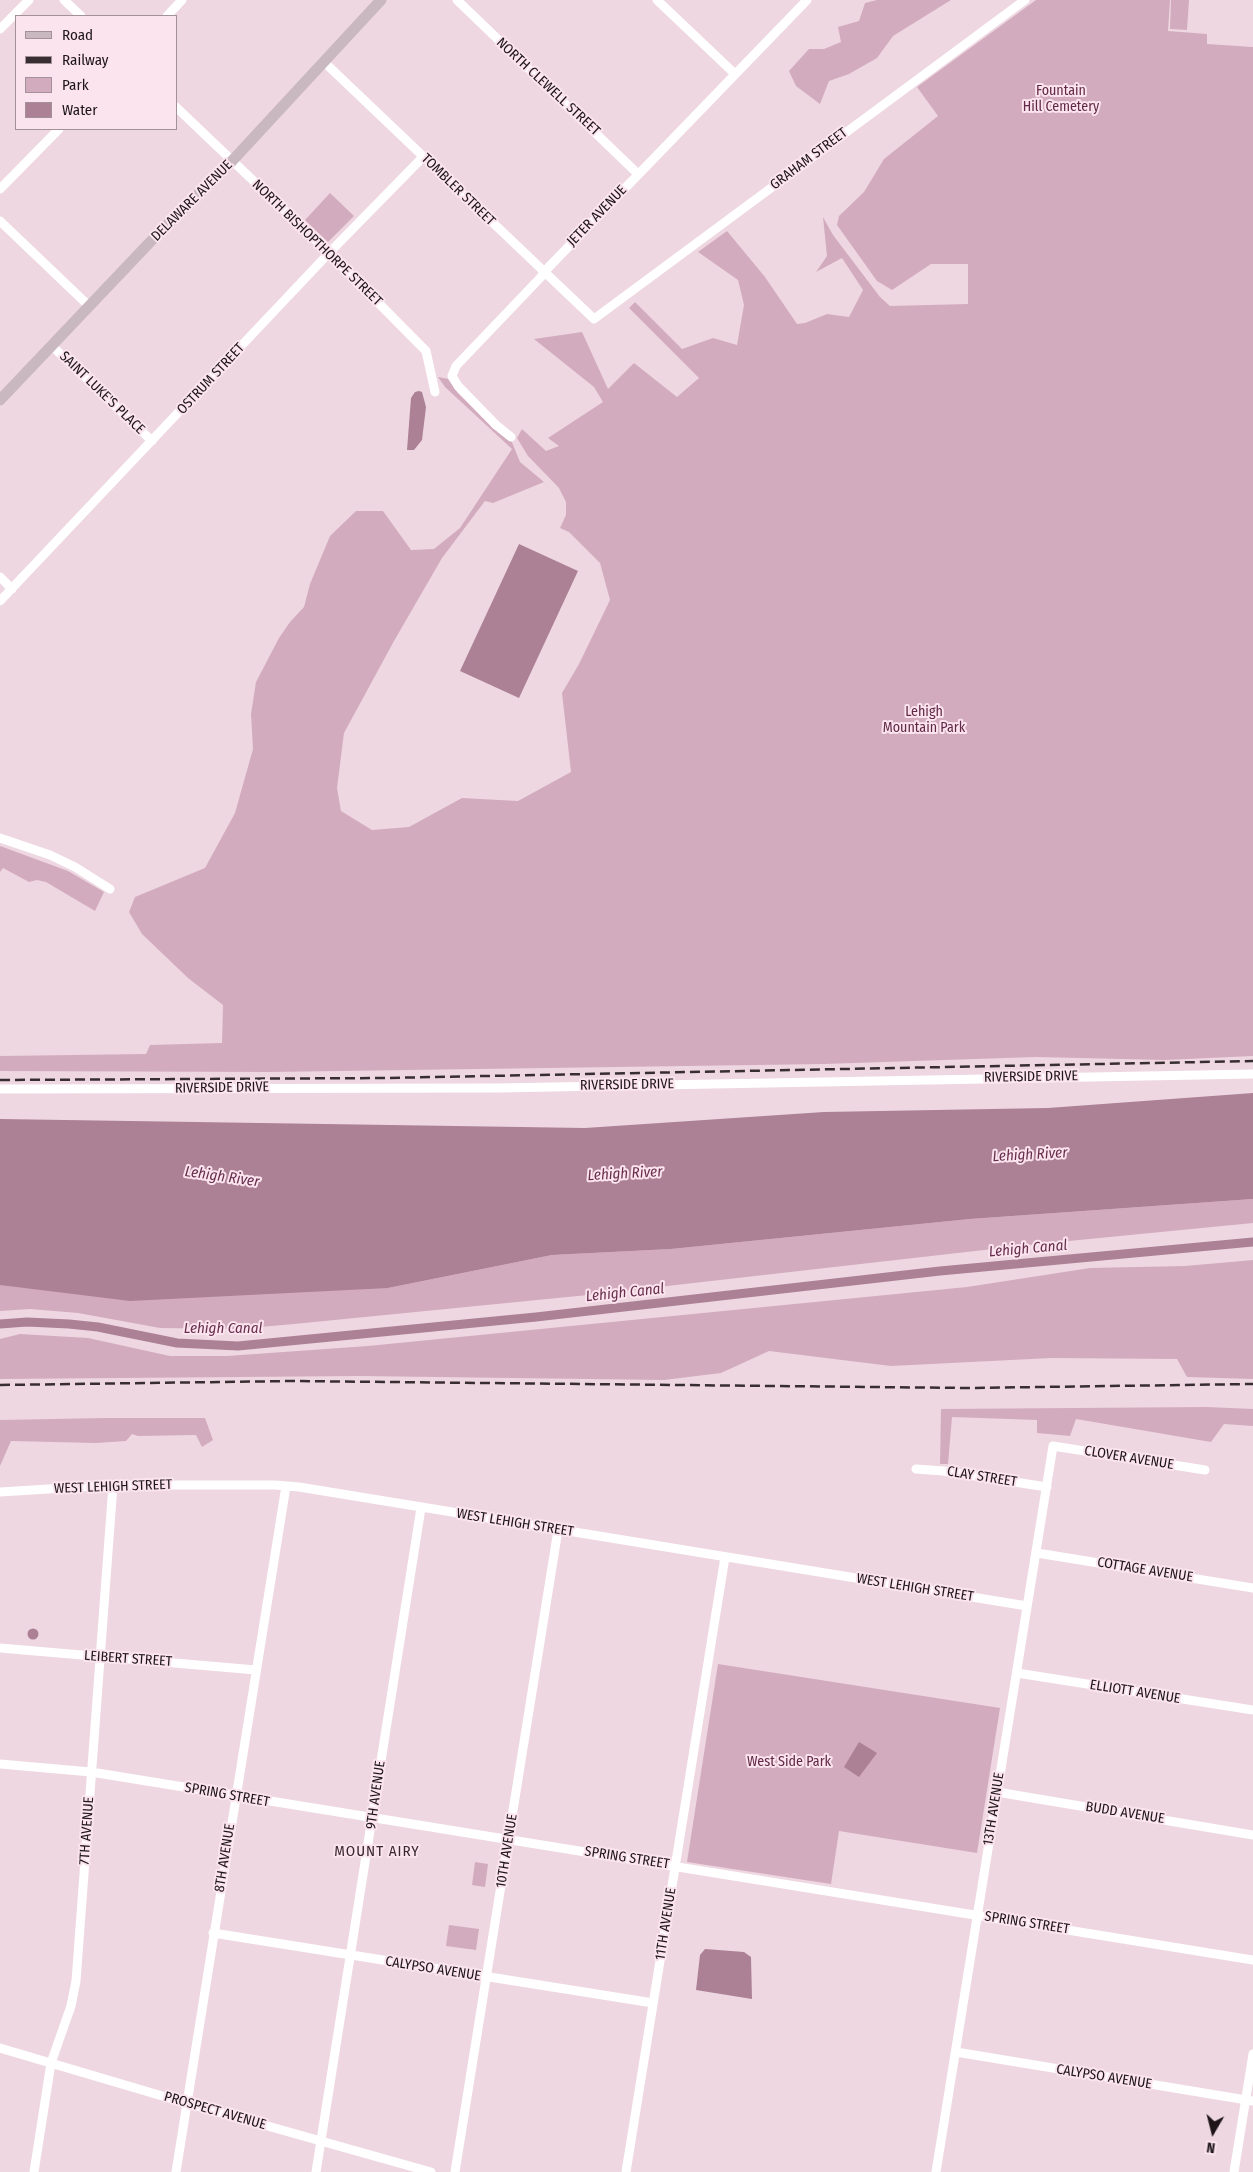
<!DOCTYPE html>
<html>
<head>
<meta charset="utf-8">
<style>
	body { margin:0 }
	#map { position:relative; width:1253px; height:2172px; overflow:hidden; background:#eed7e1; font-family:"Fira Sans Condensed",sans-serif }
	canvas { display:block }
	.legend { position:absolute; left:15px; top:15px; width:162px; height:115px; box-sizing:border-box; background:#fbe4ee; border:1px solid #a29198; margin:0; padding:6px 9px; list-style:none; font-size:15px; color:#1d1518 }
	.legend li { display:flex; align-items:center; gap:10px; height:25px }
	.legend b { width:25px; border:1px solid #a29198 }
	.north { position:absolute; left:1188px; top:2107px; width:50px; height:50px; -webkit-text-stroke:4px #fbe4ee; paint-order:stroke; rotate:188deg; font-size:14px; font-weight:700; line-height:20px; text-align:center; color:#1d1518 }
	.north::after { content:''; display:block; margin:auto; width:18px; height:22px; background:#1d1518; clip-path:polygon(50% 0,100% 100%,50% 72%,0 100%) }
</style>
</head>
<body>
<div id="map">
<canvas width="1253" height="2172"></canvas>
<ul class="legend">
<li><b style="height:6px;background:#cab8c0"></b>Road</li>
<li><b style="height:6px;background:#382e32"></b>Railway</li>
<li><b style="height:14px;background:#d3abbe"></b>Park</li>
<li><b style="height:14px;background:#ac8095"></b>Water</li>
</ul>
<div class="north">N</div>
</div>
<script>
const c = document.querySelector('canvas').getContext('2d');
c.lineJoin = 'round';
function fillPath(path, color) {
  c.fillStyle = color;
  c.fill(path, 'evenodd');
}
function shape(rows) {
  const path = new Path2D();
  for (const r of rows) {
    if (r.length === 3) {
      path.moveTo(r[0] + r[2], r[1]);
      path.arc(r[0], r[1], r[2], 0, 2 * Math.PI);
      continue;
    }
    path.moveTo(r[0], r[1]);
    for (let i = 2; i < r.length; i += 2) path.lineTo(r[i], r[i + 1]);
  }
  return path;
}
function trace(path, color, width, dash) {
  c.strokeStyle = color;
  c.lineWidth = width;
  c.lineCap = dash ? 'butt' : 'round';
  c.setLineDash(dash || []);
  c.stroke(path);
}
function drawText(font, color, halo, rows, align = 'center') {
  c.font = font + ' "Fira Sans Condensed",sans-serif';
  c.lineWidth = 4;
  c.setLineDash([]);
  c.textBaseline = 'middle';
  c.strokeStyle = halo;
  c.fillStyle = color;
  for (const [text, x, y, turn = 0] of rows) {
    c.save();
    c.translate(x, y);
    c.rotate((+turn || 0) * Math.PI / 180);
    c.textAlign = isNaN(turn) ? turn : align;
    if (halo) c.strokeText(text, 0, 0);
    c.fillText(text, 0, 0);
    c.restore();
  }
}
fillPath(shape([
	[877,0,951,0,893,36,877,58,849,74,829,81,820,104,796,86,789,71,809,49,824,49,841,42,838,27,859,21,865,3],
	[1036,0,1170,0,1168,31,1207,34,1207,44,1253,47,1253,1056,1165,1060,1036,1057,824,1064,270,1072,0,1071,0,1056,146,1054,150,1045,222,1043,223,1005,188,978,142,934,129,912,135,897,205,868,235,813,253,749,251,714,256,682,279,638,290,622,304,607,310,584,330,536,356,511,383,511,411,550,434,549,460,528,512,449,445,387,438,377,448,379,458,393,494,428,511,440,520,462,544,482,493,503,485,501,442,558,394,641,344,733,337,788,341,811,372,830,409,827,462,798,518,801,571,772,562,693,579,664,610,600,600,563,569,532,560,528,566,515,566,502,559,488,528,456,517,438,522,429,546,451,559,446,548,438,603,402,594,387,534,339,582,332,608,389,634,363,677,397,699,378,629,308,635,302,682,349,713,338,737,345,744,305,738,280,698,252,727,231,765,277,797,324,805,323,827,314,849,317,863,290,842,258,816,272,827,256,823,217,833,235,880,297,890,306,968,304,968,264,931,264,892,290,877,281,837,225,839,216,864,192,884,159,938,116,917,87],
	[1171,0,1189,0,1187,30,1170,29],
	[330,193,354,216,328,242,305,220],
	[0,846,68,871,104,892,95,911,46,882,37,880,29,882,3,868,0,872],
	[1253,1199,1253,1223,1028,1245,588,1295,294,1324,237,1329,160,1328,78,1313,30,1309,0,1311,0,1285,388,1288,552,1255,671,1249,970,1219],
	[1253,1260,1253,1379,1187,1377,1177,1359,1051,1358,891,1366,769,1351,721,1373,664,1380,359,1376,0,1379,0,1339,20,1334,88,1338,170,1356,227,1356,368,1346,967,1287,1090,1268,1185,1266],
	[1207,1407,1253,1409,1253,1426,1224,1424,1211,1442,1076,1419,1070,1436,1037,1433,1037,1420,952,1417,948,1464,940,1464,941,1409],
	[105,1418,205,1418,213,1440,202,1447,196,1435,138,1436,132,1434,126,1441,96,1443,11,1441,0,1466,0,1420],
	[718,1664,1000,1708,977,1853,839,1831,831,1884,687,1862],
	[475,1862,488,1864,485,1887,472,1885],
	[449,1925,479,1929,476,1950,446,1946]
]), '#d3abbe');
fillPath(shape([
	[419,391,422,392,426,407,422,440,414,450,407,450,411,398,415,392],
	[519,544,578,571,519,698,460,671],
	[1253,1093,1253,1199,970,1219,671,1249,552,1255,388,1288,130,1301,0,1285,0,1119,585,1128,824,1112,1048,1108],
	[33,1634,5.5],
	[859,1742,877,1753,859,1777,844,1767],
	[705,1949,744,1952,751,1957,752,1999,696,1990,700,1955]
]), '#ac8095');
trace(shape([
	[0,1324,27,1322,69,1324,98,1327,177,1343,238,1346,536,1317,940,1271,1253,1242]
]), '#ac8095', 9);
trace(shape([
	[64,0,81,16],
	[457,0,638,174],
	[657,0,735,74],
	[167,16,182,0],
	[0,29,29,0],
	[323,61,594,319,1025,0],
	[176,107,329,253,426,351,435,392],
	[0,189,59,129],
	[0,221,89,306],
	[51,345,152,441],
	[511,437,496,425,458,386,452,376,456,366,541,277,544,272,807,0],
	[0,577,12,589],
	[0,601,329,253,423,157],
	[0,838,50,855,75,867,110,889],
	[0,1089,498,1088,1253,1074],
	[916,1469,943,1471,1047,1487],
	[0,1492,113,1485,275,1485,299,1487,1027,1606],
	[1037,1553,1253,1588],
	[0,1648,256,1670],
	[1017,1673,1253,1710],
	[0,1764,91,1772,1253,1960],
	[997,1792,1253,1835],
	[213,1933,653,2003],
	[0,2048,186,2103,431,2172],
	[956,2052,1253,2101],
	[34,2172,51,2063,71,2006,76,1981,113,1485],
	[176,2172,286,1486],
	[316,2172,421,1508],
	[455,2172,558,1530],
	[626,2172,725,1557],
	[936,2172,1053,1446,1205,1470],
	[1234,2172,1253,2054]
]), '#fff', 9);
trace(shape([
	[0,400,153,239,232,161,381,0]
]), '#cab8c0', 11);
trace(shape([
	[0,1080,384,1078,1253,1061],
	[0,1385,293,1381,968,1388,1253,1384]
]), '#382e32', 2.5, [10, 5]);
drawText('14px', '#1d1518', '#fbe4ee', [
	["NORTH CLEWELL STREET",548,87,43],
	["GRAHAM STREET",809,159,-37],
	["TOMBLER STREET",458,190,44],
	["DELAWARE AVENUE",192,201,-45],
	["JETER AVENUE",597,216,-46],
	["NORTH BISHOPTHORPE STREET",317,243,44],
	["OSTRUM STREET",211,379,-47],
	["SAINT LUKE'S PLACE",102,393,44],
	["RIVERSIDE DRIVE",1031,1077,-1],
	["RIVERSIDE DRIVE",627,1085,-1],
	["RIVERSIDE DRIVE",222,1088,-1],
	["CLOVER AVENUE",1129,1458,9],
	["CLAY STREET",982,1477,9],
	["WEST LEHIGH STREET",113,1487,-2],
	["WEST LEHIGH STREET",515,1523,9],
	["COTTAGE AVENUE",1145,1570,9],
	["WEST LEHIGH STREET",915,1588,9],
	["LEIBERT STREET",128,1659,4],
	["ELLIOTT AVENUE",1135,1692,9],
	["SPRING STREET",227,1795,10],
	["9TH AVENUE",376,1795,-82],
	["13TH AVENUE",994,1809,-81],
	["BUDD AVENUE",1125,1813,9],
	["7TH AVENUE",87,1831,-86],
	["10TH AVENUE",507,1851,-81],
	["8TH AVENUE",225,1858,-81],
	["SPRING STREET",627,1858,9],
	["SPRING STREET",1027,1923,9],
	["11TH AVENUE",666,1924,-81],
	["CALYPSO AVENUE",433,1969,9],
	["CALYPSO AVENUE",1104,2077,9],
	["PROSPECT AVENUE",215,2111,16]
]);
drawText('14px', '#612847', '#fbe4ee', [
	["Fountain",1061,91],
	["Hill Cemetery",1061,107],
	["Lehigh",924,712],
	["Mountain Park",924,728],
	["West Side Park",789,1762]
]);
drawText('italic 15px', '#672e4d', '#fbe4ee', [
	["Lehigh River",1030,1155,-3],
	["Lehigh River",625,1174,-3],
	["Lehigh River",222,1177,8],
	["Lehigh Canal",1028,1249,-5],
	["Lehigh Canal",625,1293,-6],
	["Lehigh Canal",223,1329]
]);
c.letterSpacing = '1px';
drawText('15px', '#392830', '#fbe4ee', [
	["MOUNT AIRY",377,1852]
]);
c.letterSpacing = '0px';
</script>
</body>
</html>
